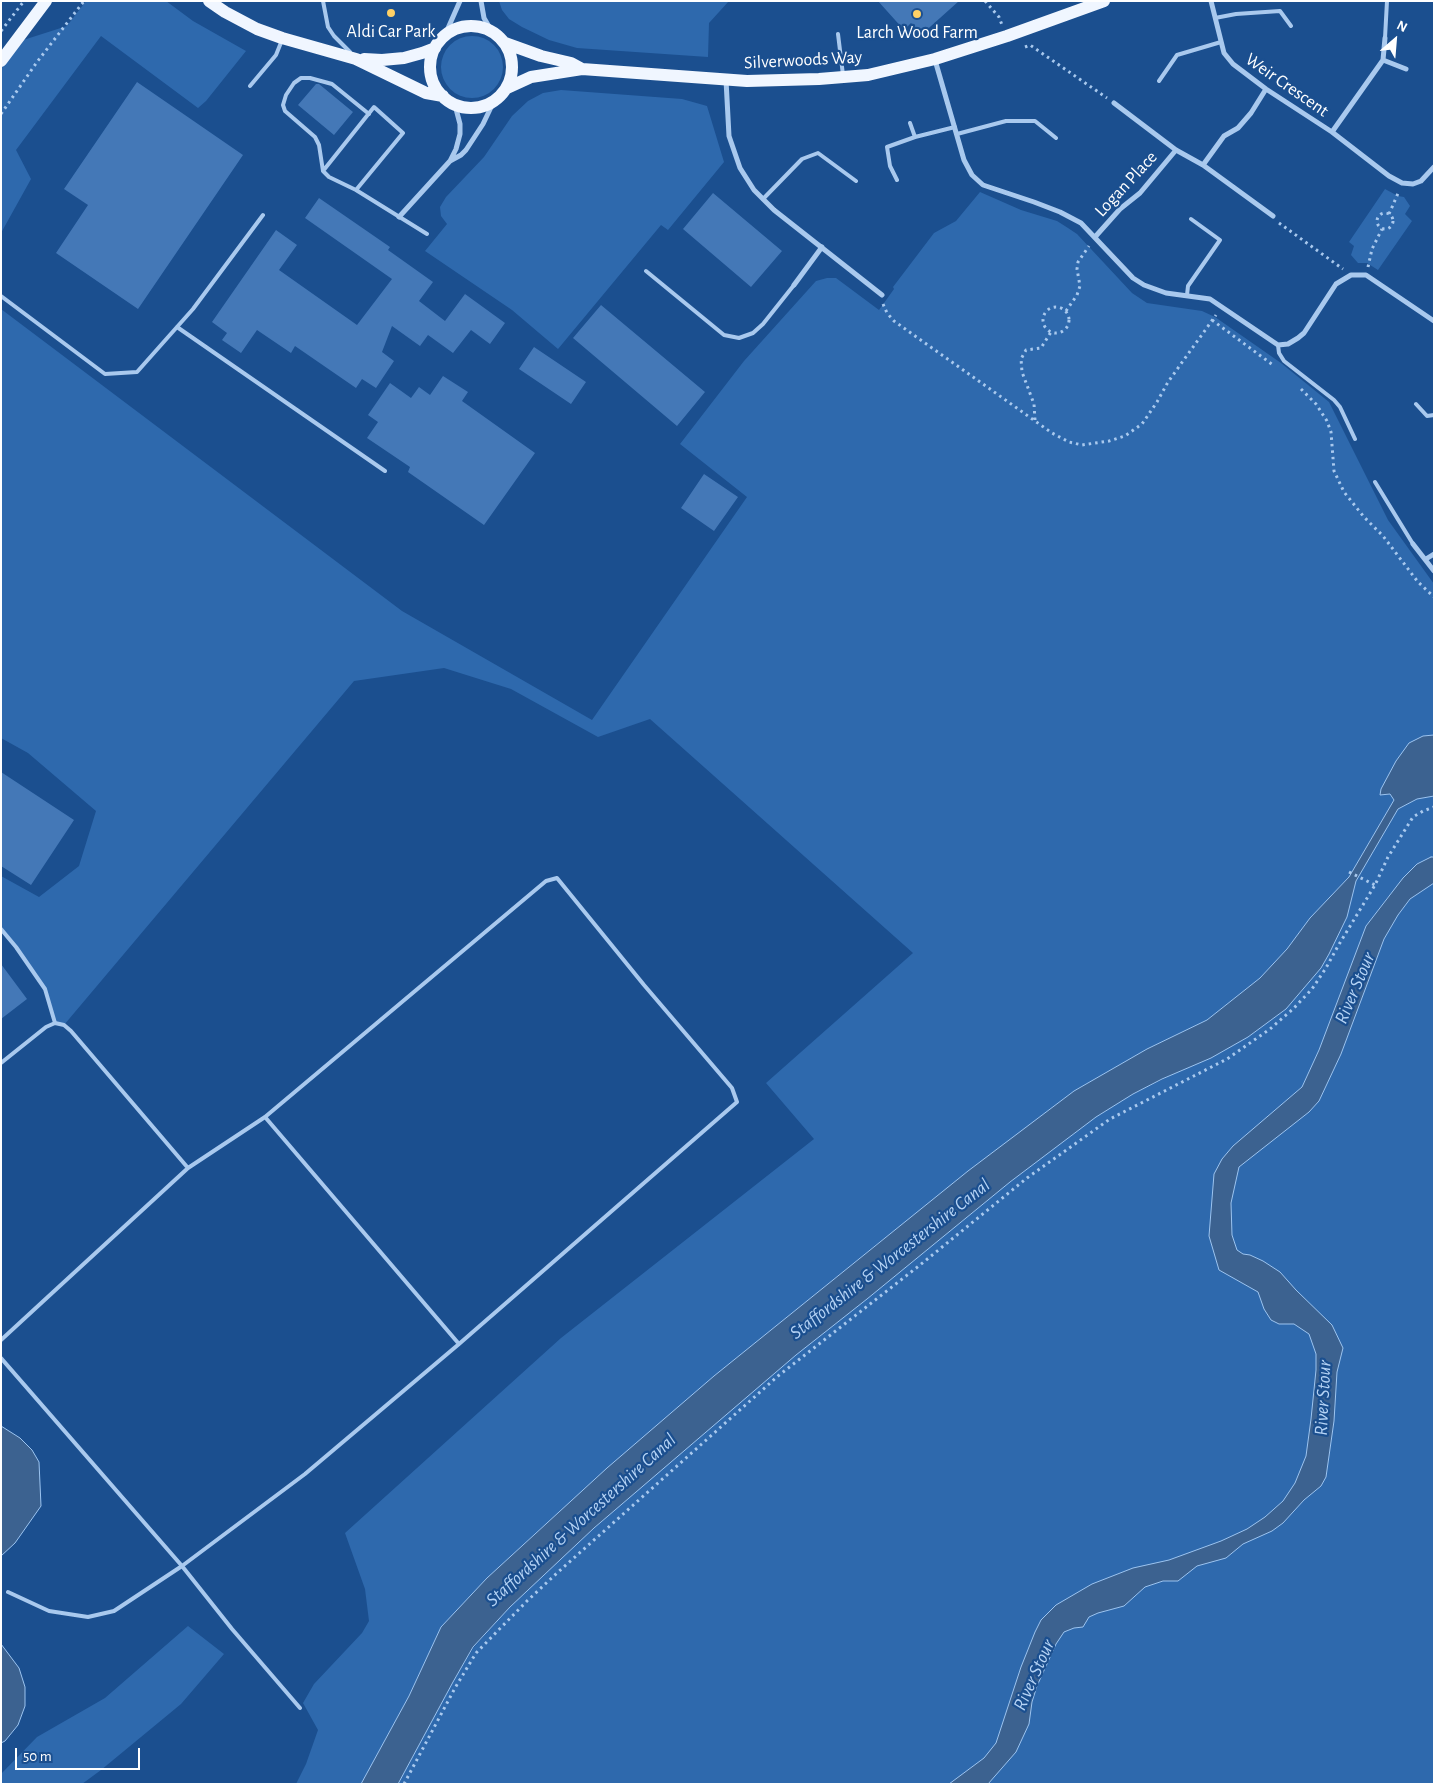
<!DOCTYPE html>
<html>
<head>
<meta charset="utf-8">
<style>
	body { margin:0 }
	#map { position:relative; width:1435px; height:1785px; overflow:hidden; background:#1b4f8f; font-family:"Alegreya Sans",sans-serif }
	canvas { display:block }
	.frame { position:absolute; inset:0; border:2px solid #fff; pointer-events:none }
	.north { position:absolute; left:1370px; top:15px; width:50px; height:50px; -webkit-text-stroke:4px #1b4f8f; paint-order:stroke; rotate:27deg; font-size:14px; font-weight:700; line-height:20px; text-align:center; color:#fff }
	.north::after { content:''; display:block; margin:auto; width:18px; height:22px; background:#fff; clip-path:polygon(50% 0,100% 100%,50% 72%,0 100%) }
	.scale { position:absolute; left:15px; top:1748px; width:125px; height:22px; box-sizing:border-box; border:2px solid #fff; border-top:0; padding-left:6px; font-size:15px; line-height:18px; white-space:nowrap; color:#fff; -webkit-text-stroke:4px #1b4f8f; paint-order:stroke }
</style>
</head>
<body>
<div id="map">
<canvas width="1435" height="1785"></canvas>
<div class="frame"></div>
<div class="north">N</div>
<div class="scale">50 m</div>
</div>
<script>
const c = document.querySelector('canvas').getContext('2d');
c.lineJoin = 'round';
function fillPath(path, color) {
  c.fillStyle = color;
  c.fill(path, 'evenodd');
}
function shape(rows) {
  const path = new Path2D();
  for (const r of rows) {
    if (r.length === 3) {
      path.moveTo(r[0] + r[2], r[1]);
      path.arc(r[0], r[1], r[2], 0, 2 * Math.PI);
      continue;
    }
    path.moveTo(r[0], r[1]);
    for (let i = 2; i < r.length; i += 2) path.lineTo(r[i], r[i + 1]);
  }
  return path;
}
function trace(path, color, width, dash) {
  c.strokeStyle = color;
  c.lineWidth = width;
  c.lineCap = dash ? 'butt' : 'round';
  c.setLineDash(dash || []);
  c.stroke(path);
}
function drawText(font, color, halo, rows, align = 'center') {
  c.font = font + ' "Alegreya Sans",sans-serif';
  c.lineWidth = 4.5;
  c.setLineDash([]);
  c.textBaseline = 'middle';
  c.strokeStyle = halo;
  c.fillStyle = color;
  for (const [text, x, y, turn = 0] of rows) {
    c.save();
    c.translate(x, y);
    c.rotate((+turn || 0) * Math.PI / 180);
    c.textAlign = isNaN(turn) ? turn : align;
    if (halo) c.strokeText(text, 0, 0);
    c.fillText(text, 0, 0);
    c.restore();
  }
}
fillPath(shape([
	[86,1,166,1,193,21,246,51,206,101,198,108,101,36,16,150,31,179,1,233,1,61,14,43,67,26],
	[499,1,729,1,709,23,708,57,577,48,549,40,522,27,509,19,502,10],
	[472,67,31],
	[561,90,682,99,707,106,724,162,668,230,661,225,558,349,512,310,425,251,447,224,441,216,440,207,446,197,484,157,512,116,528,101,543,93],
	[1385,189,1398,196,1404,197,1410,206,1405,214,1412,221,1378,270,1367,263,1358,263,1351,255,1354,246,1349,242],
	[980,192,1021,210,1057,221,1068,228,1077,234,1132,293,1147,303,1202,311,1215,317,1281,363,1329,402,1388,520,1434,584,1434,735,1423,736,1385,795,1390,794,1394,800,1349,877,1310,918,1287,949,1260,978,1207,1020,1147,1049,1074,1091,882,1240,714,1376,540,1529,487,1578,441,1627,409,1696,361,1784,296,1784,306,1764,318,1730,303,1703,314,1684,362,1633,369,1621,365,1589,345,1533,561,1338,814,1139,766,1083,913,953,650,719,598,737,511,689,444,668,354,681,64,1025,55,1023,45,989,1,929,1,876,39,897,79,866,96,811,28,753,1,738,1,309,402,611,592,720,747,497,680,444,744,361,816,281,827,278,836,278,879,310,894,289,893,287,934,233,956,221],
	[1434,796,1434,857,1417,864,1387,898,1366,926,1319,1050,1302,1087,1234,1146,1253,1154,1309,1112,1319,1101,1341,1054,1384,939,1398,915,1410,899,1434,883,1434,1784,398,1784,453,1682,474,1647,510,1607,543,1574,663,1467,796,1355,867,1299,1010,1182,1096,1117,1133,1094,1248,1037,1286,1009,1321,968,1329,954,1347,917,1356,881,1398,809,1417,799],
	[188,1626,224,1654,181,1704,101,1770,82,1784,1,1784,1,1774,37,1737,105,1698]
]), '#2e69ad');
const water = shape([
	[1434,735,1434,796,1417,799,1398,809,1356,881,1347,917,1329,954,1321,968,1286,1009,1248,1037,1211,1058,1162,1079,1133,1094,1096,1117,1010,1182,867,1299,796,1355,594,1528,510,1607,473,1647,453,1682,398,1784,361,1784,409,1696,441,1627,487,1578,607,1468,714,1376,968,1171,1074,1091,1147,1049,1207,1020,1260,978,1287,949,1310,918,1349,877,1394,800,1390,794,1380,795,1381,789,1396,761,1409,743,1423,736,1434,735],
	[1431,857,1434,857,1434,883,1410,899,1398,915,1384,939,1341,1054,1319,1101,1309,1112,1239,1167,1231,1203,1232,1235,1237,1250,1243,1254,1250,1255,1263,1261,1280,1272,1296,1290,1332,1325,1343,1348,1337,1372,1334,1421,1326,1477,1321,1486,1304,1500,1283,1523,1272,1531,1243,1544,1226,1558,1197,1566,1178,1581,1163,1581,1145,1587,1124,1606,1098,1613,1089,1617,1083,1627,1074,1628,1064,1632,1056,1644,1037,1686,1032,1702,1029,1724,1016,1752,988,1784,949,1784,984,1758,996,1743,1021,1667,1035,1632,1041,1620,1056,1605,1092,1584,1133,1568,1169,1560,1221,1541,1247,1529,1265,1517,1283,1501,1295,1483,1306,1456,1311,1419,1316,1370,1316,1354,1309,1334,1294,1324,1279,1324,1271,1320,1264,1309,1258,1292,1219,1270,1209,1236,1214,1174,1222,1159,1233,1146,1302,1087,1319,1050,1366,926,1403,878,1417,864,1431,857],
	[1,1426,20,1438,32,1450,39,1462,41,1506,15,1543,1,1556,1,1426],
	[1,1644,19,1668,25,1687,25,1706,18,1725,5,1741,1,1743,1,1644]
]);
fillPath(water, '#3c6290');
trace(water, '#9cc4f0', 1);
fillPath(shape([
	[878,1,959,1,921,35,911,23,904,30],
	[137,82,243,155,138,309,56,253,88,205,64,189],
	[316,84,319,84,353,112,334,135,298,105],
	[713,193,782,251,751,287,683,229],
	[319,198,390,247,388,250,433,282,419,301,445,321,465,294,505,323,490,344,471,330,453,353,428,335,420,346,392,326,382,352,394,361,376,388,362,379,356,388,295,346,291,353,257,330,241,353,222,340,227,333,212,322,276,230,297,245,279,270,357,325,392,279,305,218],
	[601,305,705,392,677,426,573,338],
	[534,347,586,382,571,404,519,369],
	[443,376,468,392,462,401,535,453,484,525,408,472,410,467,367,438,378,422,368,415,390,383,411,398,419,387,430,395],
	[704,474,738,497,714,531,681,508],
	[1,772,74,820,31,885,1,866],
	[1,964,27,999,1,1019]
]), '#4478b7');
trace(shape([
	[985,1,999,17,1002,25],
	[1,31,24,1],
	[1025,47,1030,45,1107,98],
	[1,114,37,62,84,1],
	[1385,221,8],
	[1389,214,1399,191],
	[1279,223,1343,269],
	[1368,267,1372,249,1382,229],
	[883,304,887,313,894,321,1052,433,1069,442,1082,445,1109,441,1125,436,1142,424,1157,402,1168,382,1216,315],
	[1056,320,13],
	[1066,311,1077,295,1080,286,1077,269,1078,262,1089,246],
	[1212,320,1273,365],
	[1301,389,1316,404,1327,421,1331,432,1334,471,1344,492,1364,517,1383,536,1418,582,1434,597],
	[1035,420,1034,404,1022,372,1021,359,1026,350,1041,348,1051,332],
	[1349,872,1375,885],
	[404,1784,455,1688,476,1653,527,1601,557,1573,778,1376,920,1265,1027,1178,1110,1119,1227,1059,1270,1029,1293,1009,1312,989,1326,968,1338,946,1375,885,1388,857,1413,817,1423,811,1434,807]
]), '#a9c9ee', 3, [2.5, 4]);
trace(shape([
	[323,1,328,27,334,36,350,52],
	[1215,18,1236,14,1280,11,1291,26],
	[838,34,843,75],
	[1385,38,1387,1],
	[1159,81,1177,55,1221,42],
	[250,86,276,55,282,40],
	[369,114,332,84,310,78,301,78,294,83,286,95,283,105,285,111,315,137,319,145,323,171,329,177,356,190,427,234],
	[910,123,915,137],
	[957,134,1006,121,1035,121,1056,138],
	[323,171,374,107,403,133,356,190],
	[897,180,890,166,887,147,915,137,955,127],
	[763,199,802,159,818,153,856,181],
	[646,271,724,335,739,338,753,333,763,324,794,285],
	[1187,295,1188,286,1220,240,1191,219],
	[1,296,105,374,137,372,193,309,263,215],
	[177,327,385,471],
	[1278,345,1279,353,1284,361,1334,400,1340,407,1355,439],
	[1416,404,1427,416,1434,415],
	[1375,482,1413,544],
	[1,929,16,947,45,989,55,1023],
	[1,1063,46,1027,55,1023,64,1025,71,1031,188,1168],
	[265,1117,459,1344],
	[1,1340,188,1168,265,1117,546,881,557,878,644,985,732,1088,737,1102,459,1344,305,1474,182,1566,114,1611,88,1617,49,1611,8,1592],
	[1,1358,182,1566,232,1629,300,1708]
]), '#a9c9ee', 4);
trace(shape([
	[481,1,484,18,491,30],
	[1211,1,1224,53,1233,64,1266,89,1332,132,1389,176,1402,183,1413,184,1421,181,1434,167],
	[445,35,460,1],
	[935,60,964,160,972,175,983,185,1034,202,1060,212,1081,223,1133,278,1144,285,1166,293,1210,299,1278,345,1288,344,1298,338,1304,333,1336,284,1351,275,1366,275,1434,321],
	[1383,60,1406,69],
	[726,80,729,136,740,168,754,190,774,210,882,295],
	[1114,103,1176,150,1203,165,1273,216],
	[1332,132,1383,60,1385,38],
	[450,161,456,149,460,134,460,124,455,105],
	[1203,165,1224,136,1238,128,1251,113,1266,89],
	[399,217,450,161,461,155,466,150,483,124,494,101],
	[1095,237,1120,209,1140,193,1176,150],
	[794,285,822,247],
	[1413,544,1434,571],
	[1426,559,1434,554]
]), '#a9c9ee', 5);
trace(shape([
	[209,1,225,12,257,29,282,38,356,59,426,93,443,96],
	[471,67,41],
	[505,43,541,56,571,63,582,69],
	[364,59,382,60,404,58,422,53,435,48],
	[1,61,46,1],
	[507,88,531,77,582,69,747,81,819,79,868,75,935,59,1007,36,1104,1]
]), '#f0f6ff', 12);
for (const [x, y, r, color] of [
	[391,13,5,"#ffd166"],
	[917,14,5,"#ffd166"]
]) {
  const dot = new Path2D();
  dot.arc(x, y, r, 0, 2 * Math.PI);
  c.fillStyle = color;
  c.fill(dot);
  trace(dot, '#1b4f8f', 2);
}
drawText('18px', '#fff', '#1b4f8f', [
	["Aldi Car Park",391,32],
	["Larch Wood Farm",917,33]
]);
drawText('18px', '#fff', '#1b4f8f', [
	["Silverwoods Way",803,60,-3],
	["Weir Crescent",1287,85,35],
	["Logan Place",1126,184,-47]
]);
drawText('italic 19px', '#b5d3f5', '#1b4f8f', [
	["River Stour",1355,988,-67],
	["Staffordshire & Worcestershire Canal",890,1259,-38],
	["River Stour",1323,1398,-87],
	["Staffordshire & Worcestershire Canal",581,1520,-42],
	["River Stour",1034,1675,-66]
]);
</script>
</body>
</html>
